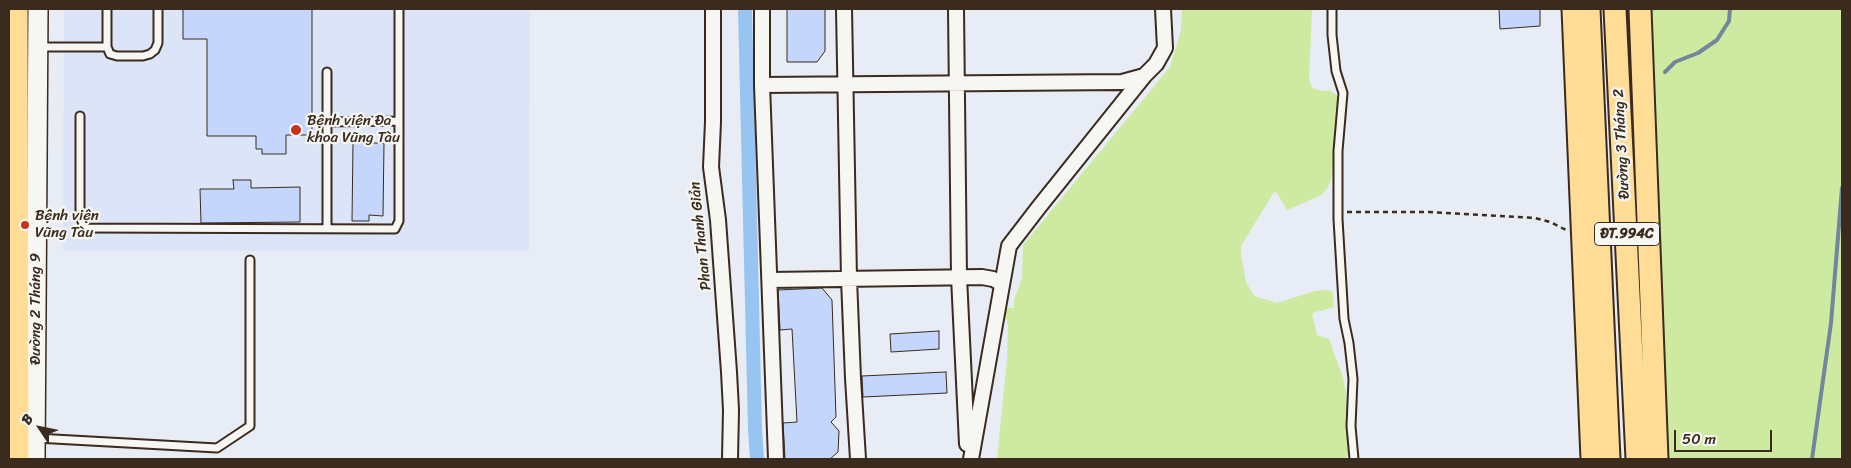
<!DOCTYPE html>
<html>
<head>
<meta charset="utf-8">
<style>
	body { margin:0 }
	#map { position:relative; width:1851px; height:468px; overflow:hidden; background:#e7ecf5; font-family:Sriracha,sans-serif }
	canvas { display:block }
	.frame { position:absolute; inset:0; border:10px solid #3b2a1e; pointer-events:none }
	.north { position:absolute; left:15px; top:403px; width:50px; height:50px; -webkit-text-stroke:4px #f6f6f2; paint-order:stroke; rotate:304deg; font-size:14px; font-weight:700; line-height:20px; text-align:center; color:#3b2a1e }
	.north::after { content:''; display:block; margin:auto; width:18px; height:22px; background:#3b2a1e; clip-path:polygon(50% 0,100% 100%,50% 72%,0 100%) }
	.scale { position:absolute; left:1674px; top:430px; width:98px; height:22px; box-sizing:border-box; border:2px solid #3b2a1e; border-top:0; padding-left:6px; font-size:15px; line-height:18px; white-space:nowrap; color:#3b2a1e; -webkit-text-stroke:4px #f6f6f2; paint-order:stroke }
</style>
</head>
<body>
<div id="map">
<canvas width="1851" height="468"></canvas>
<div class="frame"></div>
<div class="north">B</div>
<div class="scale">50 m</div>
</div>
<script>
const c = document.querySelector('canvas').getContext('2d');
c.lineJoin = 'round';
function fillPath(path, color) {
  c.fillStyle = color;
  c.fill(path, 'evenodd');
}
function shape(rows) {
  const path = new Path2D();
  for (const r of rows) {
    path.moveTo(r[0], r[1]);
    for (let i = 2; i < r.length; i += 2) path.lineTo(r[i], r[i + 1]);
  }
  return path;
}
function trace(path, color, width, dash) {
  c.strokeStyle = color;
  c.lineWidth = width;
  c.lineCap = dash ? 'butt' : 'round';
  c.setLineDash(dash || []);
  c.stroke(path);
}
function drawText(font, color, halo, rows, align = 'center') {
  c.font = font + ' Sriracha,sans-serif';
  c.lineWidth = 4.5;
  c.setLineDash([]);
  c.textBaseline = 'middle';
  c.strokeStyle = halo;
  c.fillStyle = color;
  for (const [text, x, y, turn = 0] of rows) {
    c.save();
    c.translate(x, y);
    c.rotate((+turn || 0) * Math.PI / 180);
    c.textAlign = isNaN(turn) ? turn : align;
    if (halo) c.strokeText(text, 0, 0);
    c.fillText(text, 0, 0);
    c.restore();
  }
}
fillPath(shape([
	[64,9,530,9,529,251,63,251]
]), '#dce5f7');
fillPath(shape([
	[1182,9,1312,9,1309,80,1312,88,1322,91,1329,90,1339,97,1343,112,1331,179,1328,187,1322,195,1287,210,1277,193,1274,192,1241,246,1241,255,1246,282,1254,296,1277,303,1315,291,1327,290,1333,292,1334,307,1312,313,1317,335,1329,339,1343,378,1346,393,1347,409,1345,418,1351,433,1351,440,1348,455,1345,459,997,459,1007,359,1008,325,1003,308,1014,308,1014,300,1022,278,1023,245,1170,67,1181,30],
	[1649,9,1842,9,1842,459,1667,459]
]), '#ceeaa1');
trace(shape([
	[1665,72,1675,62,1698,53,1717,40,1729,21,1730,9],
	[1812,459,1831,323,1842,188]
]), '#72869d', 4);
trace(shape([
	[745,9,755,429,757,459]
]), '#97c4f1', 14);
const building = shape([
	[183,9,312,9,312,135,286,135,286,154,262,154,262,149,256,149,256,136,207,136,207,39,183,39,183,9],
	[787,9,825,9,825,51,817,62,787,62,787,9],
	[1499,9,1540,9,1540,26,1500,29,1499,9],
	[353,143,384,143,383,216,369,215,369,221,352,221,353,143],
	[233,180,251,180,251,188,300,187,300,222,201,223,200,189,234,189,233,180],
	[822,288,832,300,836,417,831,422,839,431,838,452,830,459,785,459,783,423,797,422,792,329,780,330,778,290,822,288],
	[939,331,939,349,891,352,890,334,939,331],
	[946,372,947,393,863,397,862,376,946,372]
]);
fillPath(building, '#c4d6fc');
trace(building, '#3b2a1e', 1);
const service = shape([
	[107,9,107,47,110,54,117,56,143,56,150,54,155,50,158,43,158,9],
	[1332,9,1332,35,1336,71,1343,93,1338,151,1338,219,1344,319,1349,343,1353,379,1351,426,1354,459],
	[38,47,107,47],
	[327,72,327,228],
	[80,116,80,217,85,228,395,229,399,221,399,9],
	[327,122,398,121],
	[36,438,217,448,250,426,250,260]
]);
const minor = shape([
	[713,9,713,122,711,167,718,220,729,372,731,410,730,459],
	[762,9,762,85,776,459],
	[844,9,849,279,853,378,858,459],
	[956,9,959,277,967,444],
	[762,85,1122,82,1144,76],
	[770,280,982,277,993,279,1002,284],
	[971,459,1009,246,1039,207,1144,76,1156,64,1165,48,1163,9]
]);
const secondary = shape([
	[35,459,38,9]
]);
const primary = shape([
	[17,9,18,459],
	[1573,9,1592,459],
	[1589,9,1609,459],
	[1615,9,1637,459],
	[1640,9,1657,459]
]);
trace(service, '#3b2a1e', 11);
trace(minor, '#3b2a1e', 18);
trace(secondary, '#3b2a1e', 22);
trace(primary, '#3b2a1e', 25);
trace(shape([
	[1347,212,1429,212,1535,218,1550,222,1566,230]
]), '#3b2a1e', 2.5, [5, 4]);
trace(service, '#f6f6f2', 7);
trace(minor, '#f6f6f2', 14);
trace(secondary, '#f6f6f2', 19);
trace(primary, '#ffdd96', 21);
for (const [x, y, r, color] of [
	[296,130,6,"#c8321e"],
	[25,225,5,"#c8321e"]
]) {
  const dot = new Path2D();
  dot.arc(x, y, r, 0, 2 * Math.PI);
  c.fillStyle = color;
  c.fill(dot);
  trace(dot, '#f6f6f2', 2);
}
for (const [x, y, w] of [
	[1627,234,65]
]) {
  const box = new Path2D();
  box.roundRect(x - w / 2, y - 11.5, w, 23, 4);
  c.fillStyle = '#f6f6f2';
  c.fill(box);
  trace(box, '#3b2a1e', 1);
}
drawText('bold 14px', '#3b2a1e', null, [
	["ĐT.994C",1627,234]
]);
drawText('15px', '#3b2a1e', '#f6f6f2', [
	["Bệnh viện Đa",307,121],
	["khoa Vũng Tàu",307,138],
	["Bệnh viện",35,216],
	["Vũng Tàu",35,233]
], 'left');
drawText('15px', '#3b2a1e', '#f6f6f2', [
	["Đường 3 Tháng 2",1622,144,-93],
	["Phan Thanh Giản",701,236,-96],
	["Đường 2 Tháng 9",36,309,-90]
]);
</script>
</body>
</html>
